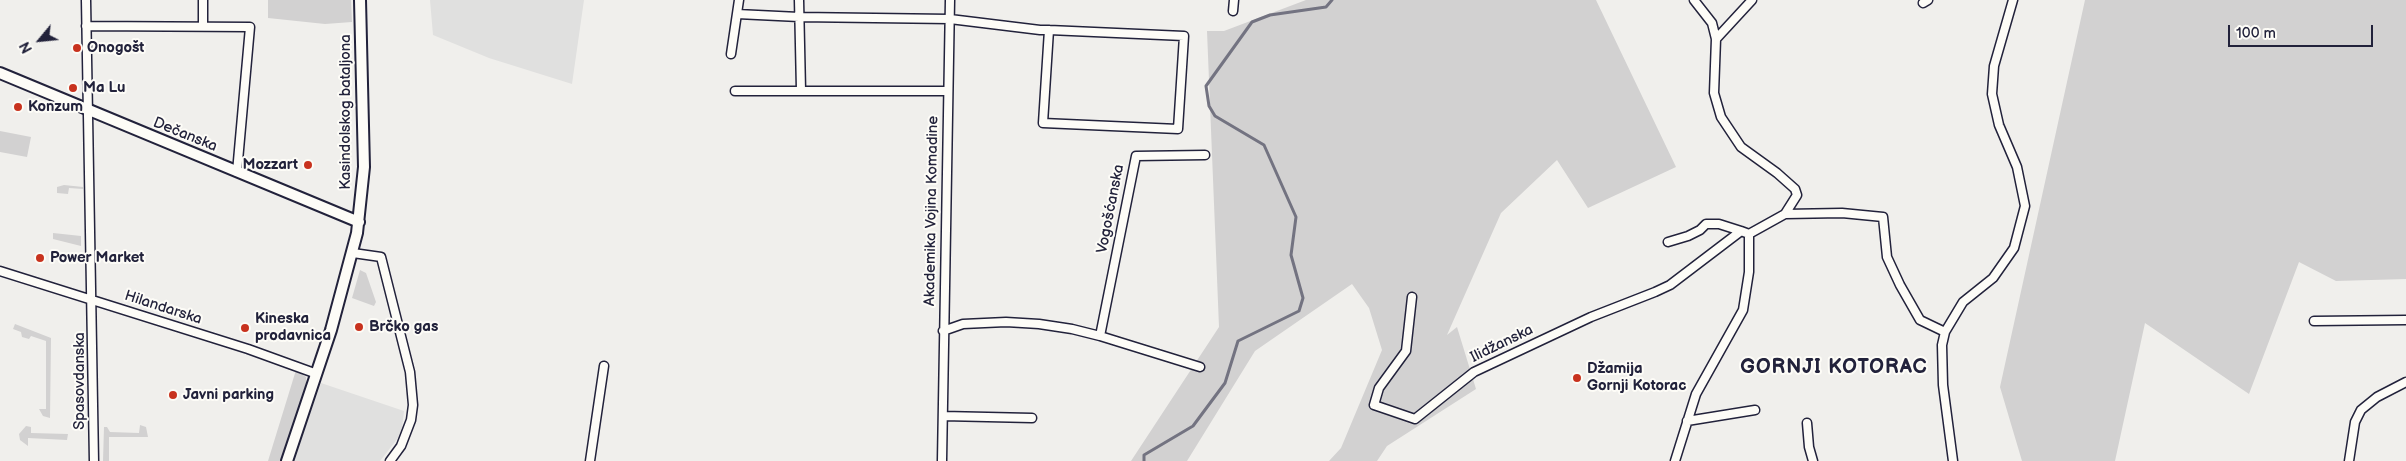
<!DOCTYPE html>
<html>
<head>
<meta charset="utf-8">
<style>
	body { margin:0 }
	#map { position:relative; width:2406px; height:461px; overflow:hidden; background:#f0efec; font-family:"Balsamiq Sans",sans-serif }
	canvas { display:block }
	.north { position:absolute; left:15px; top:15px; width:50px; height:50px; -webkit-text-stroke:4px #fdfcf7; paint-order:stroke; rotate:242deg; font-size:14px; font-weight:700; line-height:20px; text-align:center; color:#22223b }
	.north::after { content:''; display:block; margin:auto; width:18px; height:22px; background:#22223b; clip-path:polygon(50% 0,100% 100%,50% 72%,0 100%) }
	.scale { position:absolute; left:2228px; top:25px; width:145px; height:22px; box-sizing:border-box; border:2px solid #22223b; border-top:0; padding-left:6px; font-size:15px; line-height:18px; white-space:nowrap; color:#22223b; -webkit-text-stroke:4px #fdfcf7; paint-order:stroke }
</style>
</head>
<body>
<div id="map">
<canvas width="2406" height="461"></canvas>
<div class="north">N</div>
<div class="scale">100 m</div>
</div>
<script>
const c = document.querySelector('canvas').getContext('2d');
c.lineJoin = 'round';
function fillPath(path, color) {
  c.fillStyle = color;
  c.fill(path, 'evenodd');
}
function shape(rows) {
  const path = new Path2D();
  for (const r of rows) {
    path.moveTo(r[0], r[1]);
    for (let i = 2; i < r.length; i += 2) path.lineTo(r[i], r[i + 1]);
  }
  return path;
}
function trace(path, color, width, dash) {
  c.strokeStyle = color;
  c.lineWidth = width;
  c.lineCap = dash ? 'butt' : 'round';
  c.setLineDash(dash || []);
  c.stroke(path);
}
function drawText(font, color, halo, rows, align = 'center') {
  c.font = font + ' "Balsamiq Sans",sans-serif';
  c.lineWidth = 4;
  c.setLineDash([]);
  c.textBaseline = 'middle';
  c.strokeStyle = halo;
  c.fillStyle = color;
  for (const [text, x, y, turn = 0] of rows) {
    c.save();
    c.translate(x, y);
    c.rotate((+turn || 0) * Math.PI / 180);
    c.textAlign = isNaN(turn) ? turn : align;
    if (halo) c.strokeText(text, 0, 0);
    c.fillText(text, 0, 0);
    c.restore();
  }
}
fillPath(shape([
	[430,0,584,0,572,84,489,58,433,35],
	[321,383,404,411,402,428,398,438,380,461,293,461]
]), '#e0e0df');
fillPath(shape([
	[268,0,351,0,352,22,325,24,268,18],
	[1306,0,1596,0,1676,167,1588,208,1557,160,1501,213,1447,335,1457,327,1476,389,1387,446,1377,461,1329,461,1341,448,1382,350,1369,308,1352,284,1255,351,1187,461,1131,461,1219,327,1207,31,1224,31],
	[2085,0,2406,0,2406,279,2336,281,2299,262,2249,394,2145,323,2115,461,2022,461,2000,387],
	[0,131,31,137,27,157,0,152],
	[64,185,83,187,83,189,69,188,68,194,57,193,57,187],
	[53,233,81,236,81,246,53,239],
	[360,270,366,273,376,302,374,306,352,298],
	[15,324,51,338,50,418,43,416,39,409,46,409,46,341,31,336,29,339,22,337,21,332,13,329],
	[296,370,306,377,307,389,284,461,268,461],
	[140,425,146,427,148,437,109,437,109,461,103,461,104,427,107,427,110,432,139,433],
	[26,426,31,427,31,433,68,434,67,440,28,438,28,446,20,440,19,434]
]), '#d2d1d1');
trace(shape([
	[1144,461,1144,455,1193,426,1225,383,1238,341,1299,311,1303,298,1291,255,1296,217,1264,145,1215,116,1209,106,1206,86,1252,22,1270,15,1326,7,1332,0]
]), '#737381', 3);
const minor = shape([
	[86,0,94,461],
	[203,0,203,26],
	[799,0,801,90],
	[1923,3,1928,0],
	[1233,11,1234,0],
	[737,14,799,17,950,19,1040,30,1049,30,1184,36,1178,129,1043,123,1049,30],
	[86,26,250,27,237,172],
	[1716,39,1752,0],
	[731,54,739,0],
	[735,91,948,91],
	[1785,214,1842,213,1883,217,1887,257,1900,285,1920,320,1945,332],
	[1668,242,1688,236,1700,230,1706,224,1719,224,1741,231],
	[353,253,381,257,410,372,413,405,411,420,401,446,390,461],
	[0,271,248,349,317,374],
	[1412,297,1406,351,1379,388,1374,405,1415,419,1474,372,1591,317,1655,292,1670,285,1741,231,1749,234],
	[2314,321,2406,320],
	[943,331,963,324,1006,322,1039,324,1072,329,1100,336,1200,367],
	[1100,336,1136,156,1205,155],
	[943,416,1032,418],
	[1687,421,1755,410],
	[1807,423,1809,447,1813,461],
	[590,461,604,366],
	[942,461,950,0],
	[1675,461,1696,394,1743,310,1749,272,1749,234,1785,214,1797,195,1795,189,1777,173,1741,147,1721,117,1714,93,1716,39,1712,23,1694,0],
	[1953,461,1943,385,1942,345,1945,332,1963,302,1993,278,2014,248,2025,206,2017,167,1999,125,1992,94,1994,66,2013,0],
	[2349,461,2355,422,2361,410,2377,397,2406,382]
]);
const tertiary = shape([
	[0,73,359,222],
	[287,461,331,330,357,233,364,167,360,0]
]);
trace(minor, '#22223b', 11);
trace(tertiary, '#22223b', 14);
trace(minor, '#fdfcf7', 8);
trace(tertiary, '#fdfcf7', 10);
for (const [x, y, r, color] of [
	[77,48,5,"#c8321e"],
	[73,88,5,"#c8321e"],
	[18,107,5,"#c8321e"],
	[308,165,5,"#c8321e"],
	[40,258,5,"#c8321e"],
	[359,327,5,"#c8321e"],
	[245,328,5,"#c8321e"],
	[1577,378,5,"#c8321e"],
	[173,395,5,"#c8321e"]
]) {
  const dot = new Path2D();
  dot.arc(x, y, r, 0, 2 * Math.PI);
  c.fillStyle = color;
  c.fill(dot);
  trace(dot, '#fdfcf7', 2);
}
drawText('bold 15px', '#22223b', '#fdfcf7', [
	["Onogošt",87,48],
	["Ma Lu",83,88],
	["Konzum",28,107],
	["Mozzart",298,165,"right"],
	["Power Market",50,258],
	["Kineska",255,319],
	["prodavnica",255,336],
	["Brčko gas",369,327],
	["Džamija",1587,369],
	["Gornji Kotorac",1587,386],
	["Javni parking",183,395]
], 'left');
drawText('15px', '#22223b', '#fdfcf7', [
	["Kasindolskog bataljona",346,112,-90],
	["Dečanska",185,135,22],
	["Vogošćanska",1111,209,-79],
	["Akademika Vojina Komadine",932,211,-89],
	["Hilandarska",163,308,18],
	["Ilidžanska",1502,344,-26],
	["Spasovdanska",80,381,-90]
]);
c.letterSpacing = '1px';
drawText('bold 20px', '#22223b', '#fdfcf7', [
	["GORNJI KOTORAC",1834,368]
]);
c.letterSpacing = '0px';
</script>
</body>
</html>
